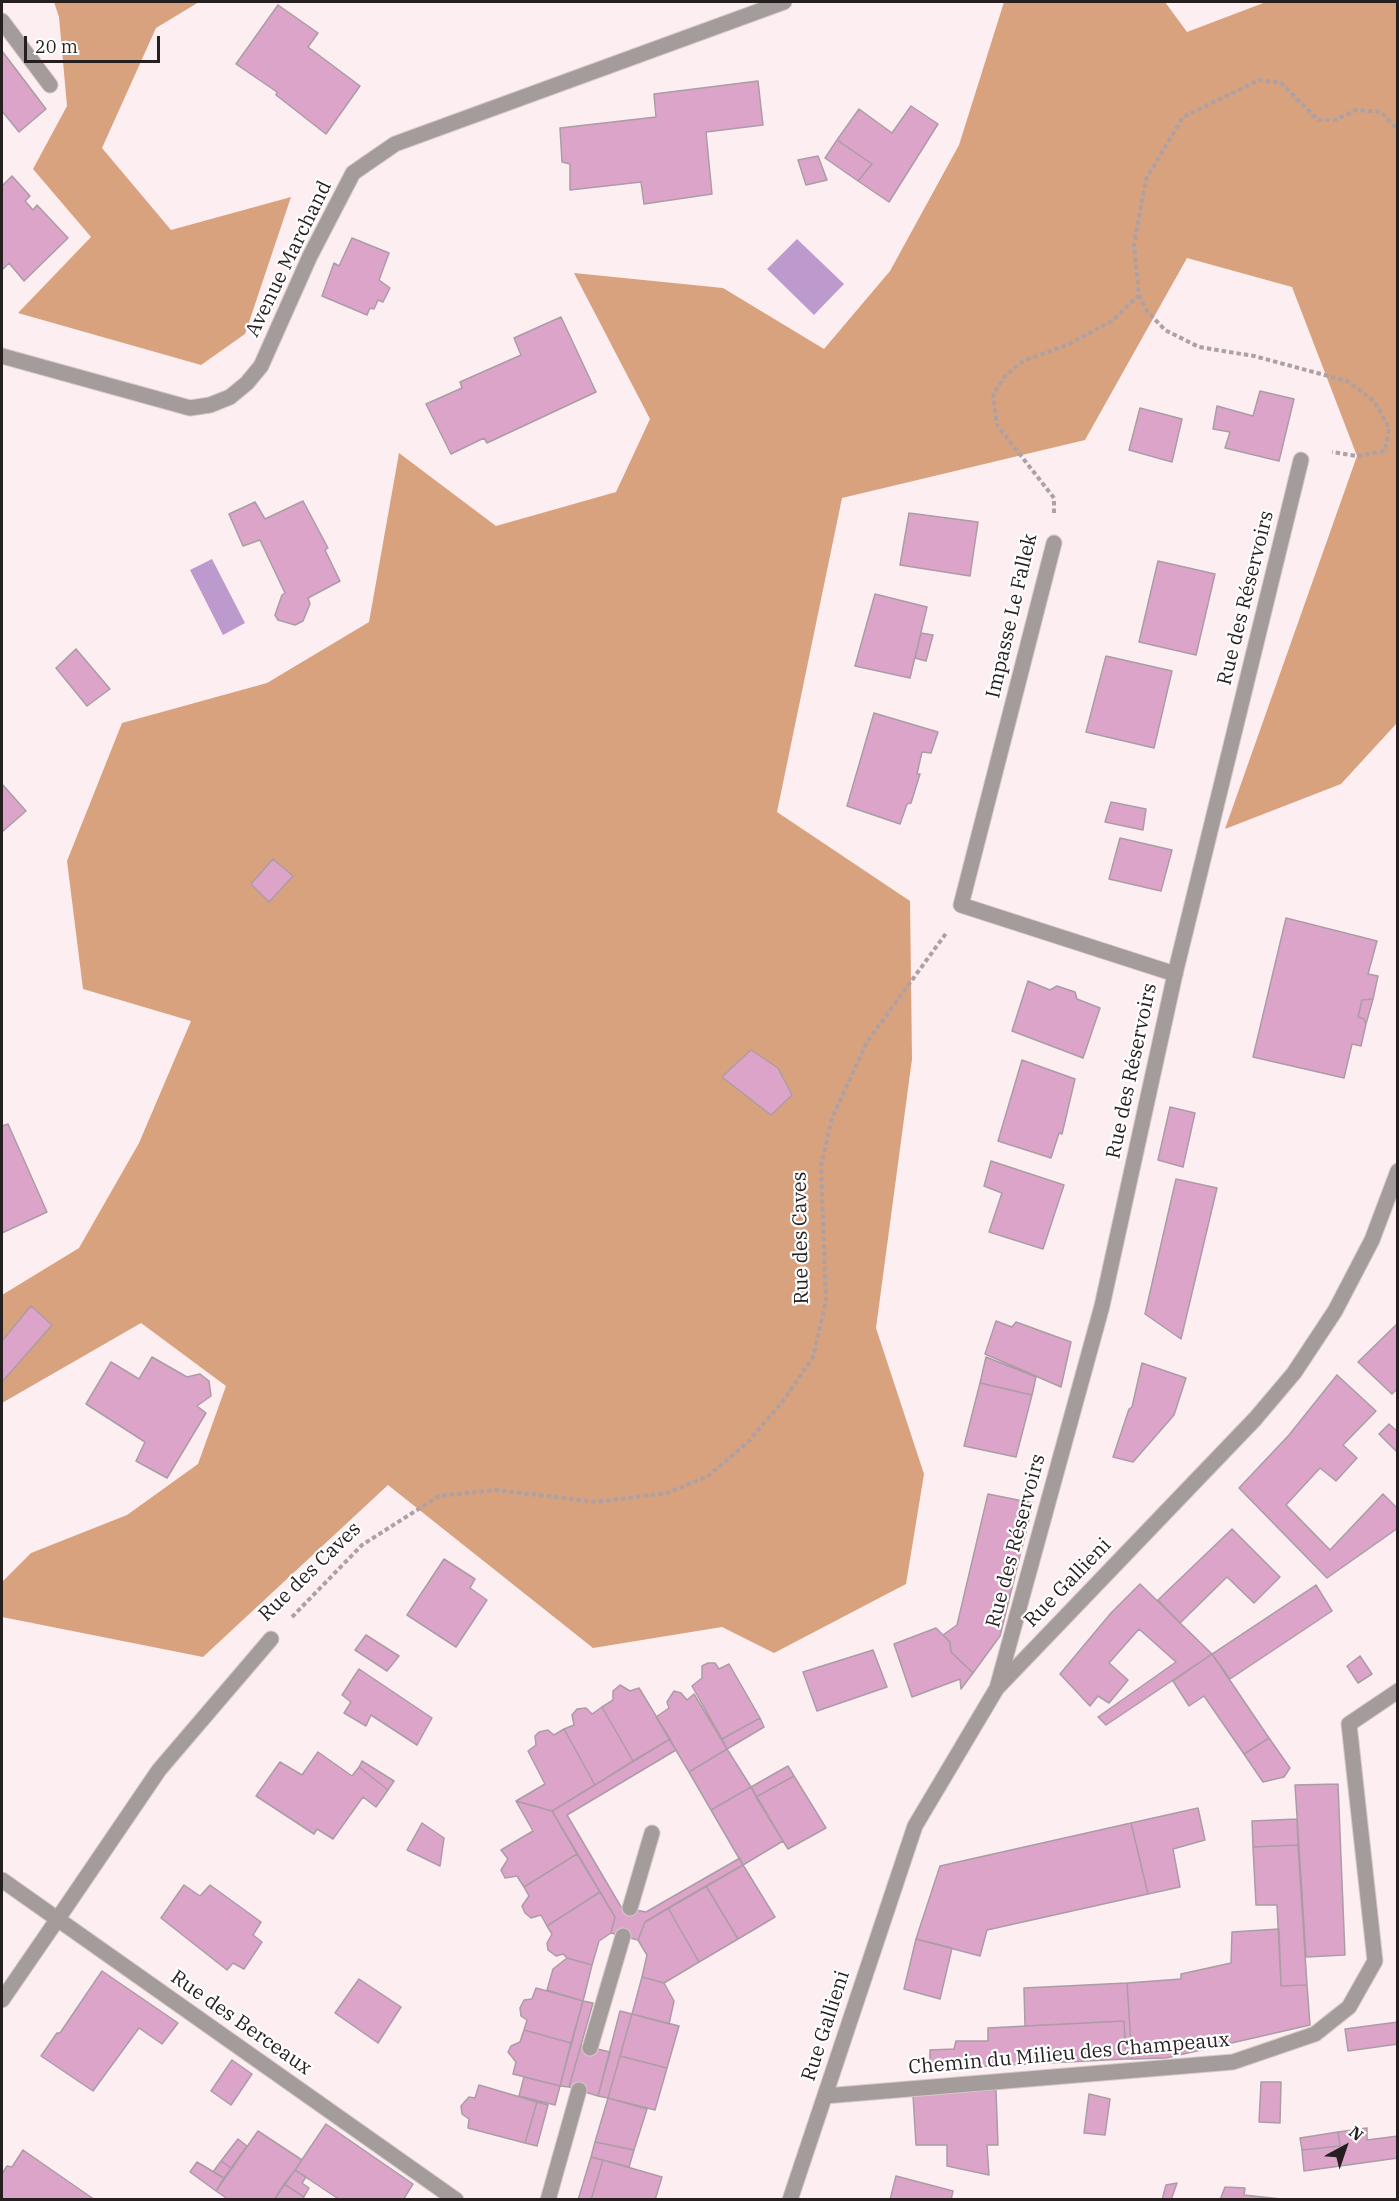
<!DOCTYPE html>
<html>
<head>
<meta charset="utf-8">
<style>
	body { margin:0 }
	#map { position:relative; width:1399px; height:2201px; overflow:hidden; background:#fdeef1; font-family:"IBM Plex Serif",serif }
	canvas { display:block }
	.frame { position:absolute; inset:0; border:3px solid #261f20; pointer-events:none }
	.north { position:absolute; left:1315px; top:2117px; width:60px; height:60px; -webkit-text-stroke:4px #fff; paint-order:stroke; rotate:40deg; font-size:16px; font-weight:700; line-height:24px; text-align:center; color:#261f20 }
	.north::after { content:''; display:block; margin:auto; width:21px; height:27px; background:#261f20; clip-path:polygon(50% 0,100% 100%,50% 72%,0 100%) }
	.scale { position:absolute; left:24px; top:36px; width:136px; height:27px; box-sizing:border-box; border:3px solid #261f20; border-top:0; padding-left:8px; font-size:18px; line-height:21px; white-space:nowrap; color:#261f20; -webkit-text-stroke:4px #fff; paint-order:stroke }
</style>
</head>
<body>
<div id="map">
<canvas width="1399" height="2201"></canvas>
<div class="frame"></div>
<div class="north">N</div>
<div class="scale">20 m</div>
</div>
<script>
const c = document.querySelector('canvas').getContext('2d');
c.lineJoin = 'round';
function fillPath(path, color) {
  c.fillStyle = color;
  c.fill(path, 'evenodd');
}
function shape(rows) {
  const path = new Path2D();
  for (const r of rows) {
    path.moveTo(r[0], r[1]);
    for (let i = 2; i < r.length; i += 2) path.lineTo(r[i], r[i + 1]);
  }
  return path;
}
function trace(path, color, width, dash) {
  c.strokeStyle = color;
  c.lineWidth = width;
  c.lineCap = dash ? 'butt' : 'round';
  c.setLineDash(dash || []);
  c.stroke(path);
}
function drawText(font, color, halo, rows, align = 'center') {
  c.font = font + ' "IBM Plex Serif",serif';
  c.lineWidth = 4.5;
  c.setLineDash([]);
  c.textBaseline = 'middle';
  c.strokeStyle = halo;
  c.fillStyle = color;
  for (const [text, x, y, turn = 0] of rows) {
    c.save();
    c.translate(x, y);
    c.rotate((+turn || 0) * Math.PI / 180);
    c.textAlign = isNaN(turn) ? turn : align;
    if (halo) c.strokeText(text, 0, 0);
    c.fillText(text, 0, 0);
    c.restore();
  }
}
fillPath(shape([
	[54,2,199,2,156,28,102,148,171,230,291,197,245,334,201,365,18,313,91,237,33,169,67,106,59,17],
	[1004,2,1165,2,1187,32,1266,2,1397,2,1397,723,1341,784,1225,829,1357,456,1292,287,1187,258,1085,440,842,498,777,812,910,901,912,1059,876,1328,924,1474,906,1584,774,1653,722,1627,593,1648,388,1485,203,1657,2,1617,2,1582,31,1553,127,1515,198,1464,226,1386,141,1323,2,1403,2,1295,79,1248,139,1143,191,1021,83,989,67,861,122,723,267,683,369,622,399,453,496,526,616,492,650,419,574,273,723,288,824,349,890,271,959,145]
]), '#d9a27e');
fillPath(shape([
	[797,239,844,284,814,315,767,269],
	[212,559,245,623,223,635,190,570]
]), '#bd9acd');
const building = shape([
	[278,5,318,33,308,47,360,86,326,134,276,95,277,92,236,64,278,5],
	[2,51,46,109,19,132,2,111,2,51],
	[758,81,763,125,706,132,712,194,644,204,641,182,570,190,570,164,562,162,560,128,656,117,654,94,758,81],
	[911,106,938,124,889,202,858,181,872,164,837,140,859,109,892,133,911,106],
	[837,140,872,164,858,181,825,158,837,140],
	[818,156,827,180,806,185,798,160,818,156],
	[12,176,30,196,25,201,33,210,37,205,68,238,24,281,9,263,3,269,2,267,2,186,12,176],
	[352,238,389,253,379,280,390,288,383,302,378,300,374,309,370,308,367,315,322,296,334,263,339,266,352,238],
	[561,317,596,392,487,443,484,438,451,454,426,404,462,388,460,382,521,355,514,338,561,317],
	[1260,391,1294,399,1279,461,1225,448,1230,432,1213,429,1217,406,1253,416,1260,391],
	[1140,408,1182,419,1172,462,1129,450,1140,408],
	[303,501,328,548,325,550,340,581,308,598,310,604,303,621,295,625,278,620,275,615,282,595,285,593,260,540,243,546,229,514,255,502,265,519,303,501],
	[909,513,978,522,970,576,900,565,909,513],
	[1158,561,1215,574,1196,655,1139,642,1158,561],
	[875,594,927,607,910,678,855,666,875,594],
	[921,633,933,635,926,661,915,658,921,633],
	[76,649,110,689,87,706,56,668,76,649],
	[1106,656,1172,671,1154,748,1086,732,1106,656],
	[874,713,938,732,931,753,922,752,917,774,920,774,911,803,907,804,900,824,847,806,874,713],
	[2,784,26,811,2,832,2,784],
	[1111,802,1146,809,1143,830,1105,822,1111,802],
	[1120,838,1172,850,1161,891,1109,879,1120,838],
	[273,859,293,876,269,902,251,884,273,859],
	[1286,918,1377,941,1368,974,1378,976,1373,999,1362,1000,1358,1017,1364,1019,1366,1024,1361,1046,1352,1044,1344,1078,1253,1057,1286,918],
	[1028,981,1050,990,1057,986,1075,992,1077,999,1100,1008,1083,1058,1012,1031,1028,981],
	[1373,999,1366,1024,1364,1019,1358,1017,1362,1000,1373,999],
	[751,1050,778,1068,792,1095,771,1115,722,1077,751,1050],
	[1022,1060,1075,1079,1062,1134,1059,1133,1051,1158,998,1141,1022,1060],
	[1170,1107,1195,1113,1183,1167,1158,1160,1170,1107],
	[8,1124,47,1212,2,1233,2,1126,8,1124],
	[991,1161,1064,1185,1043,1249,989,1232,1002,1193,984,1186,991,1161],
	[1176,1179,1217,1188,1181,1339,1145,1314,1176,1179],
	[31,1306,52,1325,2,1382,2,1341,31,1306],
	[996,1321,1012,1327,1016,1322,1071,1342,1061,1387,985,1354,996,1321],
	[1398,1323,1398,1388,1392,1394,1358,1362,1398,1323],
	[152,1357,187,1377,200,1374,209,1381,211,1396,197,1406,206,1413,167,1478,136,1461,145,1442,86,1404,111,1362,139,1379,152,1357],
	[986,1357,1036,1377,1032,1395,980,1383,986,1357],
	[1142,1363,1186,1378,1174,1415,1133,1462,1113,1457,1129,1409,1132,1407,1142,1363],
	[1337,1375,1376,1411,1343,1445,1357,1458,1336,1481,1320,1468,1286,1505,1330,1550,1383,1494,1396,1507,1398,1505,1398,1528,1327,1578,1239,1488,1289,1435,1337,1375],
	[980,1383,1032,1395,1016,1457,964,1446,980,1383],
	[1389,1424,1398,1432,1398,1453,1379,1434,1389,1424],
	[988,1494,1033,1503,1000,1636,973,1673,951,1652,950,1642,943,1635,957,1625,988,1494],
	[1232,1529,1280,1577,1254,1603,1227,1577,1180,1623,1158,1600,1232,1529],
	[444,1559,475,1579,470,1588,487,1600,456,1647,407,1615,444,1559],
	[1140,1584,1212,1654,1106,1725,1098,1717,1176,1662,1139,1629,1109,1663,1128,1680,1109,1703,1098,1696,1090,1706,1060,1674,1111,1613,1140,1584],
	[1316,1585,1332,1611,1230,1679,1212,1654,1316,1585],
	[936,1628,950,1642,951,1652,973,1673,961,1689,960,1679,912,1697,894,1644,936,1628],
	[366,1635,399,1656,387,1671,355,1650,366,1635],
	[873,1650,887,1687,817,1711,803,1672,873,1650],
	[1212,1654,1269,1738,1244,1754,1204,1696,1189,1706,1173,1681,1212,1654],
	[1360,1656,1372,1674,1358,1683,1347,1666,1360,1656],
	[708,1663,715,1663,719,1669,729,1664,760,1718,722,1739,692,1686,702,1678,702,1666,708,1663],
	[359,1669,432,1718,417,1745,371,1715,366,1726,344,1713,351,1702,342,1695,359,1669],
	[620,1685,630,1691,639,1688,670,1739,633,1761,602,1707,613,1700,613,1691,620,1685],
	[674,1691,681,1693,687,1700,694,1694,727,1749,689,1772,656,1717,669,1708,667,1702,674,1691],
	[602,1707,633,1761,595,1785,564,1729,574,1725,572,1715,577,1709,586,1708,592,1714,602,1707],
	[760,1718,764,1727,727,1749,722,1739,760,1718],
	[564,1729,595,1785,552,1811,516,1801,545,1784,528,1751,536,1745,535,1736,539,1732,548,1730,554,1735,564,1729],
	[1269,1738,1290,1768,1284,1777,1263,1782,1244,1754,1269,1738],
	[670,1739,676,1750,567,1815,621,1907,646,1912,740,1858,743,1865,645,1922,638,1940,611,1933,615,1917,552,1811,670,1739],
	[727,1749,751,1787,711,1810,689,1772,727,1749],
	[318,1752,352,1776,359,1767,388,1790,376,1807,363,1797,333,1839,317,1829,314,1834,256,1796,280,1762,302,1775,318,1752],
	[362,1761,394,1781,388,1790,359,1767,362,1761],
	[788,1766,794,1776,756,1797,751,1787,788,1766],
	[794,1776,826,1828,788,1849,756,1797,794,1776],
	[1338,1784,1345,1955,1306,1957,1295,1785,1338,1784],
	[751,1787,783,1841,743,1865,711,1810,751,1787],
	[516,1801,552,1811,577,1854,524,1887,517,1876,505,1878,501,1870,508,1859,501,1850,533,1831,516,1801],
	[1198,1808,1205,1840,1173,1849,1180,1887,1148,1894,1131,1823,1198,1808],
	[1297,1819,1298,1845,1253,1847,1252,1821,1297,1819],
	[422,1823,444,1838,440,1866,407,1850,422,1823],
	[1131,1823,1148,1894,987,1930,980,1956,916,1939,940,1866,1131,1823],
	[1298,1845,1307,1985,1281,1986,1277,1905,1256,1905,1253,1847,1298,1845],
	[577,1854,600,1892,547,1926,541,1915,531,1918,525,1913,522,1906,529,1896,524,1887,577,1854],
	[743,1865,775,1917,738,1939,706,1886,743,1865],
	[184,1885,200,1896,210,1885,261,1922,253,1935,262,1942,244,1969,233,1963,227,1970,161,1918,184,1885],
	[706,1886,738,1939,699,1962,668,1908,706,1886],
	[600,1892,615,1917,611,1933,599,1941,592,1965,567,1958,563,1954,556,1956,548,1950,547,1943,552,1934,547,1926,600,1892],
	[668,1908,699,1962,664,1983,642,1977,647,1955,638,1940,645,1922,668,1908],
	[1279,1929,1281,1986,1307,1985,1310,2025,1166,2058,1132,2059,1127,1983,1181,1979,1181,1974,1231,1963,1232,1932,1279,1929],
	[916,1939,952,1948,940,1999,904,1989,916,1939],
	[567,1958,592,1965,583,2001,547,1990,553,1969,567,1958],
	[102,1971,178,2023,162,2044,139,2028,93,2091,41,2056,57,2033,60,2033,102,1971],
	[642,1977,664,1983,674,2001,669,2024,632,2014,642,1977],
	[359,1979,401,2007,378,2043,335,2013,359,1979],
	[1127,1983,1132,2059,1126,2059,1124,2021,1025,2026,1024,1988,1127,1983],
	[536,1988,583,2001,571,2043,524,2030,527,2020,521,2016,520,2008,524,2000,532,1999,536,1988],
	[583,2001,593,2003,569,2087,560,2086,583,2001],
	[620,2011,632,2014,608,2098,598,2096,620,2011],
	[632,2014,679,2026,667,2068,620,2056,632,2014],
	[1124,2021,1126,2059,930,2069,930,2050,954,2049,956,2041,988,2041,988,2028,1124,2021],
	[1398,2022,1398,2044,1348,2051,1345,2029,1398,2022],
	[524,2030,571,2043,560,2086,513,2074,516,2062,508,2052,511,2046,520,2042,524,2030],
	[581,2045,610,2052,598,2096,569,2087,581,2045],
	[620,2056,667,2068,655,2110,608,2098,620,2056],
	[232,2060,252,2074,231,2105,211,2091,232,2060],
	[524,2077,560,2086,555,2105,519,2096,524,2077],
	[1261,2082,1281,2082,1280,2123,1259,2122,1261,2082],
	[479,2085,537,2102,525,2143,468,2128,469,2119,462,2114,461,2106,469,2097,475,2098,479,2085],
	[996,2090,998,2145,987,2145,989,2175,947,2166,947,2145,916,2145,913,2095,996,2090],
	[1089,2094,1110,2099,1105,2135,1084,2133,1089,2094],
	[608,2098,647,2109,634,2150,595,2142,608,2098],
	[537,2102,548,2105,537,2146,525,2143,537,2102],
	[326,2124,413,2184,403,2200,340,2200,295,2170,326,2124],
	[1367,2128,1367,2140,1398,2136,1398,2158,1304,2171,1302,2150,1340,2146,1338,2132,1367,2128],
	[258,2131,302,2160,274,2200,229,2200,216,2191,258,2131],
	[1338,2132,1340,2146,1302,2150,1300,2138,1338,2132],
	[238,2139,247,2146,231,2168,221,2161,238,2139],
	[595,2142,634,2150,629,2167,591,2157,595,2142],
	[23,2150,95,2200,2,2200,2,2174,7,2166,12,2167,23,2150],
	[591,2157,603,2160,591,2200,578,2200,591,2157],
	[603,2160,662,2177,655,2200,591,2200,603,2160],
	[221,2161,231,2168,224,2178,213,2172,221,2161],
	[197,2162,224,2178,216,2191,190,2172,197,2162],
	[295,2170,306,2177,302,2183,309,2188,304,2197,284,2184,295,2170],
	[896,2176,953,2191,951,2200,890,2200,896,2176],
	[1177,2183,1171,2200,1162,2200,1166,2185,1177,2183],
	[284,2184,304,2197,301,2200,274,2200,284,2184],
	[1225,2187,1245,2188,1244,2195,1290,2200,1220,2200,1225,2187]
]);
fillPath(building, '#dda4c9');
trace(building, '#ab9ca5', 1.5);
const lane = shape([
	[2,21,50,85],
	[1054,543,961,905,1175,974],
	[630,1908,652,1833],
	[57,1920,159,1770,271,1639],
	[590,2048,623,1936],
	[548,2200,579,2090]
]);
const street = shape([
	[2,356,190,408,210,405,230,397,247,383,261,366,310,256,353,173,395,144,784,2],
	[997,1688,1102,1306,1175,974,1301,460],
	[2,1880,456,2200],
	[2,2000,57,1920],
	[825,2096,1233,2062,1315,2034,1349,2007,1375,1961,1349,1724,1398,1691],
	[790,2200,915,1826,997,1688,1255,1419,1294,1373,1335,1311,1372,1240,1398,1171]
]);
trace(lane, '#d6c9cb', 17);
trace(street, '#d6c9cb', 17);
trace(shape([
	[1139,295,1147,311,1165,330,1199,347,1254,356,1347,381,1374,401,1389,428,1385,451,1357,456,1332,452],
	[1054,513,1054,498,997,425,993,394,1005,376,1023,361,1069,344,1112,321,1139,295,1134,245,1146,179,1183,117,1259,80,1281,83,1318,120,1335,120,1356,110,1381,112,1398,130],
	[292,1617,362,1545,439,1496,495,1490,597,1502,667,1493,708,1476,748,1442,783,1401,813,1357,826,1301,821,1166,832,1118,867,1042,947,932]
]), '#ada1a4', 4, [4.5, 3]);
trace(lane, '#a49c9a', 15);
trace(street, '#a49c9a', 15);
drawText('20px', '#261f20', '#fff', [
	["Avenue Marchand",289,259,-64],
	["Rue des Réservoirs",1246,598,-76],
	["Impasse Le Fallek",1012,616,-77],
	["Rue des Réservoirs",1132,1071,-78],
	["Rue des Caves",801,1238,-91],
	["Rue des Réservoirs",1016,1541,-75],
	["Rue des Caves",310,1572,-44],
	["Rue Gallieni",1068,1583,-46],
	["Rue des Berceaux",241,2023,35],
	["Rue Gallieni",826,2026,-72],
	["Chemin du Milieu des Champeaux",1069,2054,-5]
]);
</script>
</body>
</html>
